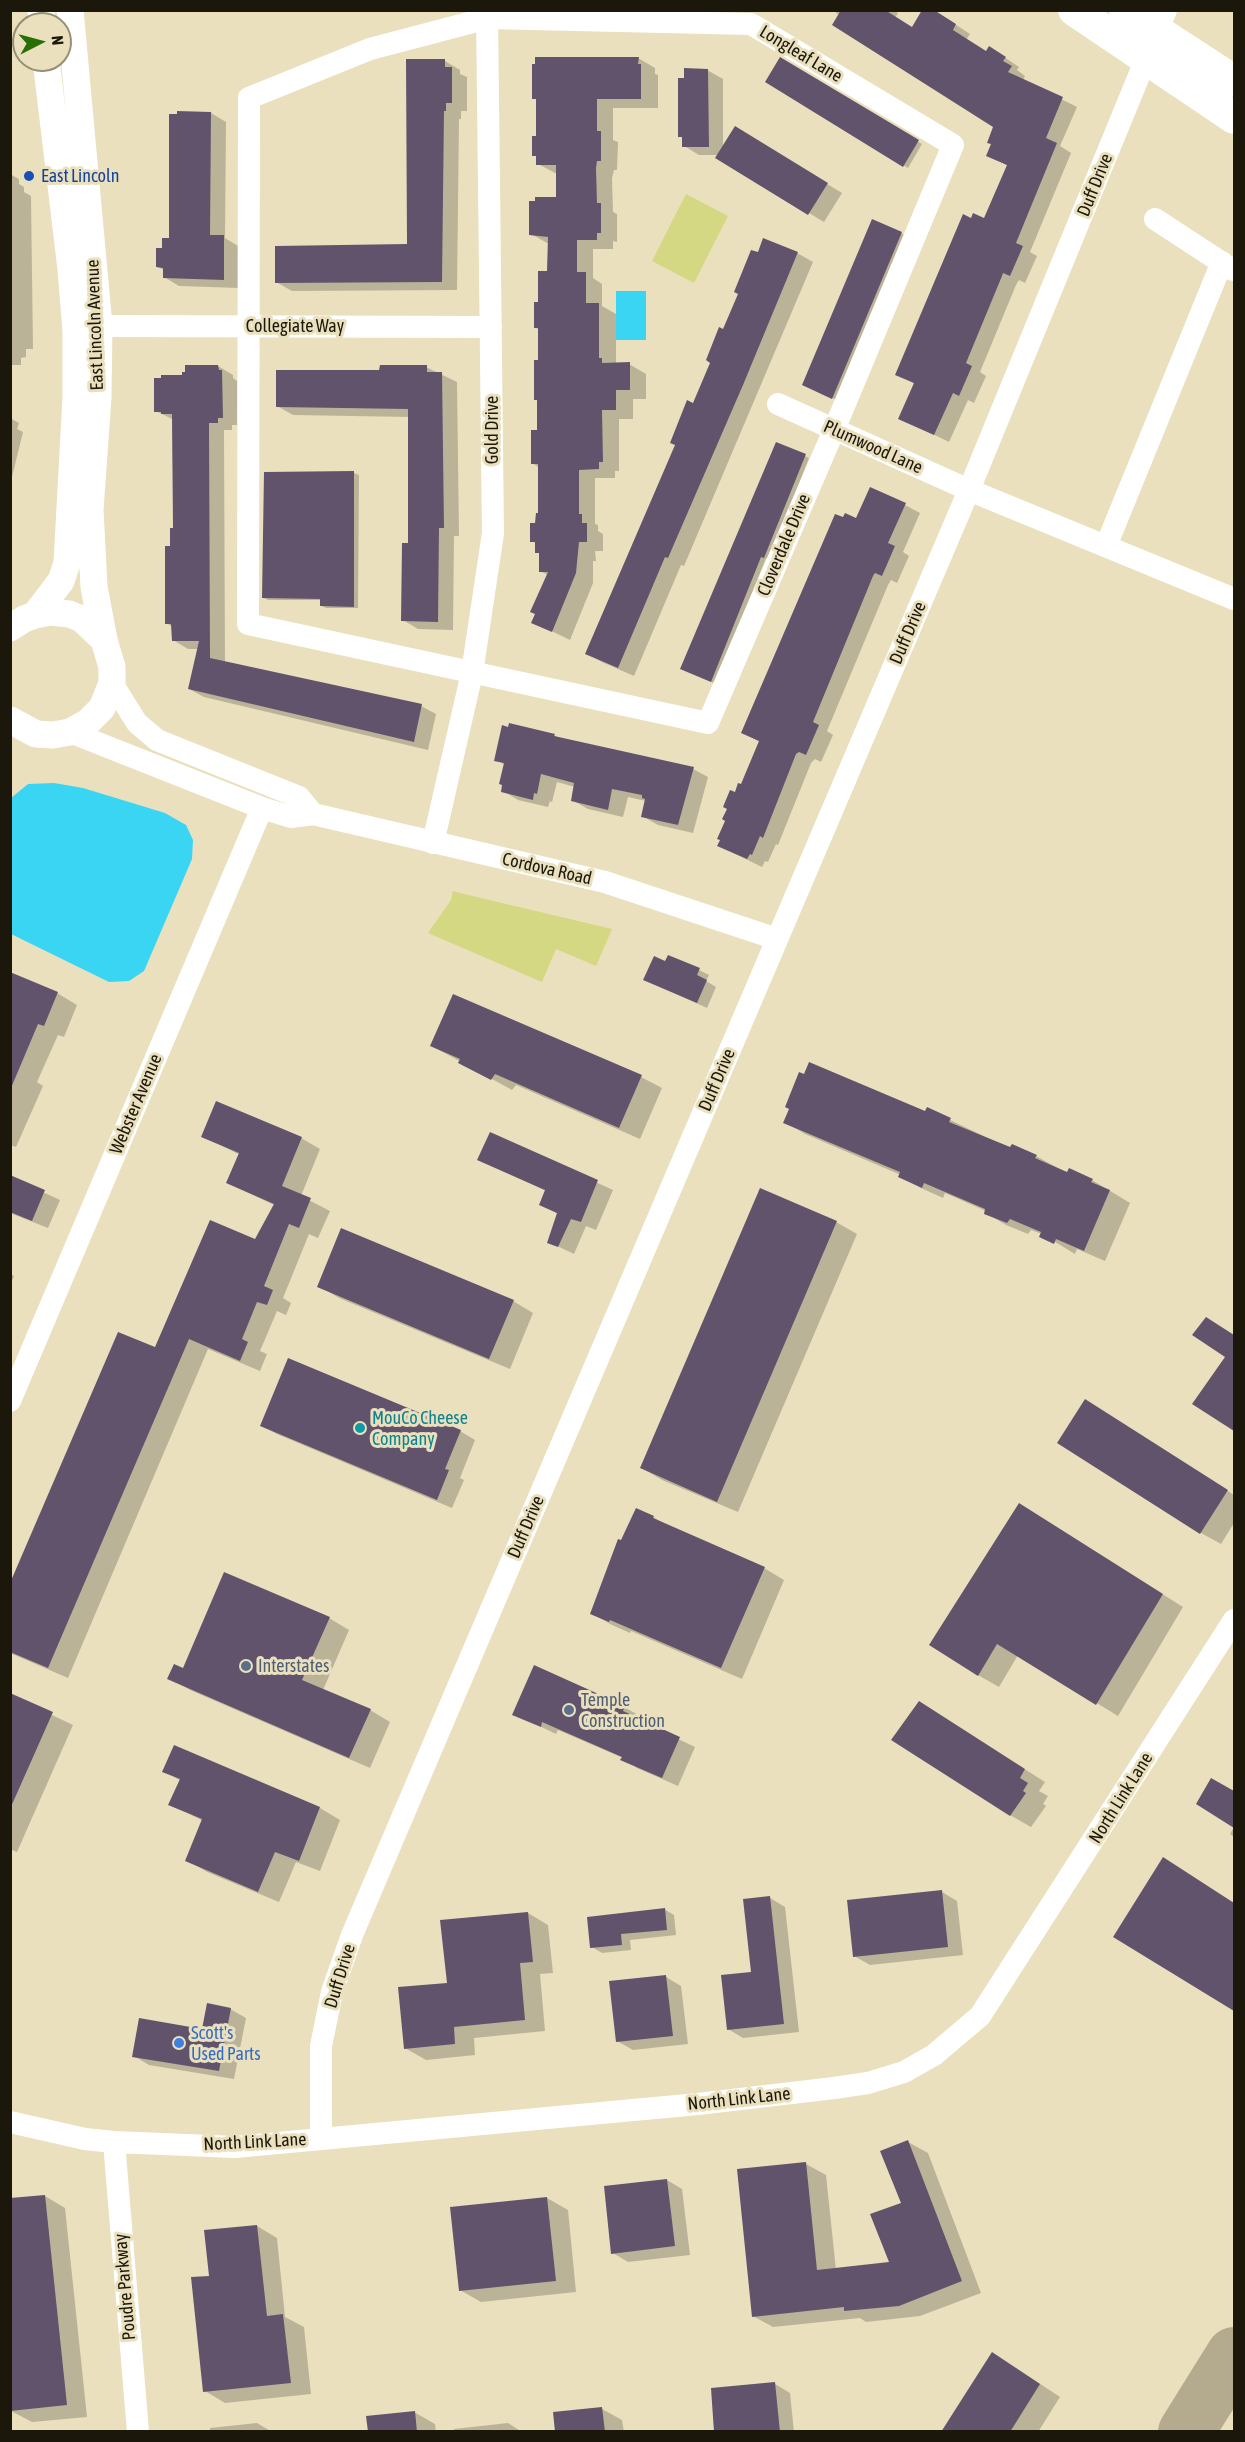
<!DOCTYPE html>
<html>
<head>
<meta charset="utf-8">
<style>
	body { margin:0 }
	#map { position:relative; width:1245px; height:2442px; overflow:hidden; background:#eae0be; font-family:"Asap Condensed",sans-serif }
	canvas { display:block }
	.frame { position:absolute; inset:0; border:12px solid #1b180b; pointer-events:none }
	.north { position:absolute; left:12px; top:12px; width:60px; height:60px; box-sizing:border-box; background:#eae0be; border:2px solid #979076; border-radius:50%; rotate:84deg; font-size:16px; font-weight:700; line-height:24px; text-align:center; color:#1b180b }
	.north::after { content:''; display:block; margin:auto; width:21px; height:27px; background:#2a6e07; clip-path:polygon(50% 0,100% 100%,50% 72%,0 100%) }
</style>
</head>
<body>
<div id="map">
<canvas width="1245" height="2442"></canvas>
<div class="frame"></div>
<div class="north">N</div>
</div>
<script>
const c = document.querySelector('canvas').getContext('2d');
c.lineJoin = 'round';
function fillPath(path, color) {
  c.fillStyle = color;
  c.fill(path, 'evenodd');
}
function shape(rows) {
  const path = new Path2D();
  for (const r of rows) {
    path.moveTo(r[0], r[1]);
    for (let i = 2; i < r.length; i += 2) path.lineTo(r[i], r[i + 1]);
  }
  return path;
}
function trace(path, color, width, dash) {
  c.strokeStyle = color;
  c.lineWidth = width;
  c.lineCap = dash ? 'butt' : 'round';
  c.setLineDash(dash || []);
  c.stroke(path);
}
function drawText(font, color, halo, rows, align = 'center') {
  c.font = font + ' "Asap Condensed",sans-serif';
  c.lineWidth = 6;
  c.setLineDash([]);
  c.textBaseline = 'middle';
  c.strokeStyle = halo;
  c.fillStyle = color;
  for (const [text, x, y, turn = 0] of rows) {
    c.save();
    c.translate(x, y);
    c.rotate((+turn || 0) * Math.PI / 180);
    c.textAlign = isNaN(turn) ? turn : align;
    if (halo) c.strokeText(text, 0, 0);
    c.fillText(text, 0, 0);
    c.restore();
  }
}
fillPath(shape([
	[686,194,728,216,694,283,652,261],
	[453,891,460,893,612,929,596,966,556,949,542,982,428,933,451,900]
]), '#d5d882');
fillPath(shape([
	[616,291,646,291,646,340,616,340],
	[54,783,83,788,165,813,186,825,193,840,192,859,144,971,129,981,109,982,11,934,11,798,28,784]
]), '#39d5f2');
fillPath(shape([
	[837,10,893,10,898,13,895,18,913,29,944,17,970,34,966,40,986,53,1004,57,1019,67,1017,70,1025,76,1023,80,1077,107,1060,146,1071,153,1030,252,1037,256,1025,283,1019,280,1016,285,980,372,986,376,974,403,968,400,949,442,900,418,915,384,897,374,972,220,985,220,1008,166,988,155,993,144,995,126,836,13],
	[638,58,655,68,655,74,658,75,658,108,613,108,613,140,618,142,617,170,614,170,612,178,613,212,617,214,617,242,613,241,613,249,593,249,593,278,602,284,602,306,616,314,616,364,629,364,646,374,646,399,633,399,633,419,619,419,619,471,615,471,615,478,595,478,595,524,598,525,598,531,603,534,603,551,595,551,596,561,593,561,593,583,570,640,533,622,548,575,540,571,541,554,537,552,537,544,532,541,539,515,540,468,532,463,539,432,538,401,535,399,539,362,539,330,535,327,539,303,549,272,549,244,531,234,557,198,557,174,538,164,538,157,533,155,538,138,537,100,534,98],
	[780,59,922,144,908,168,767,81],
	[445,61,460,70,460,74,467,77,467,111,461,111,461,119,459,119,457,290,292,291,276,282,409,246],
	[707,70,723,79,723,148,750,137,842,193,824,222,717,158,719,155,699,155,684,146,684,138,679,136,686,80],
	[211,113,226,122,225,238,238,246,239,288,179,286,164,277,164,270,158,267,170,240],
	[10,174,19,179,19,184,24,187,24,192,31,196,33,349,26,349,26,357,21,358,21,365,10,365],
	[901,233,906,236,837,400,808,387],
	[797,253,813,262,684,566,681,565,634,676,602,662,587,653,758,254],
	[218,366,233,375,233,378,237,381,237,425,232,425,232,430,224,430,225,663,421,706,436,714,428,750,204,697,189,689,198,649,188,649,173,640,173,627,166,623,174,530,172,419,156,411,183,376],
	[426,367,457,382,459,536,454,536,453,630,418,629,403,620,409,544,410,417,293,415,277,406,381,372],
	[10,418,19,423,17,429,23,432,10,485],
	[805,456,809,458,769,560,766,558,716,684,687,671],
	[265,473,354,473,359,475,358,608,326,608,322,606,322,600,268,600,264,598],
	[905,505,920,513,903,552,909,556,897,583,891,580,888,585,827,731,833,735,821,762,815,759,811,763,778,845,776,844,768,862,765,861,762,867,719,846,735,794,742,786,760,742,743,733,857,520],
	[510,725,554,735,560,739,693,769,708,777,693,833,658,825,642,816,646,801,628,797,623,817,588,809,572,800,575,787,557,782,552,802,550,801,548,807,518,800,503,791,505,765,496,760],
	[699,970,709,975,706,981,716,987,707,1008,645,980],
	[10,974,57,993,77,1005,64,1037,58,1035,37,1082,43,1086,16,1147,10,1145],
	[432,1046,641,1077,662,1088,640,1139,516,1085,512,1090],
	[927,1109,1011,1149,1036,1156,1067,1173,1069,1170,1092,1180,1130,1203,1105,1261,1077,1249,1075,1254,1042,1234,1031,1230,1028,1234,1006,1225,986,1213,986,1211,945,1193,943,1198,921,1188,900,1176,901,1175,805,1134,785,1122,925,1113],
	[491,1134,613,1190,596,1230,586,1226,574,1254,549,1242,558,1214,541,1205,546,1191,479,1160],
	[203,1136,301,1138,320,1149,301,1196,330,1211,318,1238,309,1234,283,1298,291,1303,286,1315,277,1311,260,1351,267,1354,260,1371,208,1349,68,1678,10,1653,10,1587,156,1349,256,1241,274,1205,228,1183,240,1155],
	[10,1177,60,1200,48,1228,10,1213],
	[836,1222,857,1234,738,1512,662,1480,642,1468],
	[10,1274,14,1276,10,1285],
	[319,1286,513,1301,533,1313,510,1369,339,1298],
	[1226,1330,1234,1336,1234,1429,1194,1404,1227,1356],
	[1106,1413,1234,1495,1234,1523,1221,1544,1201,1533],
	[262,1426,460,1431,475,1440,460,1478,464,1480,452,1508,277,1434],
	[653,1517,674,1529,764,1568,784,1580,742,1679,631,1631,630,1633,612,1625,591,1613,622,1542],
	[1040,1517,1183,1607,1118,1716,1018,1655,999,1687,978,1675],
	[329,1618,349,1630,323,1690,370,1710,390,1722,370,1768,190,1690,169,1678,184,1670],
	[10,1695,73,1725,17,1852,10,1849],
	[624,1707,640,1716,638,1720,695,1747,678,1786,637,1768,623,1758,558,1730,556,1734,514,1714],
	[939,1715,1045,1782,1039,1791,1048,1796,1043,1804,1046,1806,1031,1827,1010,1815],
	[175,1747,320,1808,340,1820,320,1871,296,1862,279,1902,207,1872,187,1860,203,1821,170,1804,181,1781,164,1771],
	[1234,1827,1234,1837,1230,1834],
	[1163,1859,1234,1903,1234,2009,1115,1936],
	[942,1892,957,1901,963,1955,870,1965,854,1956],
	[770,1898,785,1907,799,2032,743,2038,728,2029,752,1974],
	[664,1909,674,1915,676,1935,630,1940,631,1950,602,1953,592,1947],
	[528,1913,548,1925,553,1973,540,1974,545,2031,474,2038,475,2055,426,2060,405,2048,448,1984],
	[666,1977,681,1986,688,2044,633,2050,617,2041],
	[230,2009,246,2018,234,2079,149,2065,134,2056,203,2030],
	[908,2142,928,2153,981,2293,920,2316,866,2322,860,2318,773,2327,753,2316,806,2164,826,2175,836,2270,891,2264,903,2204],
	[667,2180,682,2189,690,2255,628,2262,613,2253],
	[45,2196,65,2208,87,2417,32,2422,11,2411],
	[547,2198,568,2210,576,2292,481,2302,460,2290],
	[257,2226,277,2238,285,2317,304,2327,311,2394,225,2403,205,2391,211,2277],
	[1013,2366,1060,2397,1038,2432,942,2432],
	[775,2384,790,2393,794,2432,712,2432,716,2431],
	[602,2409,622,2420,624,2432,557,2432],
	[414,2412,435,2424,436,2432,369,2432],
	[257,2423,272,2432,210,2432,210,2428],
	[508,2423,522,2432,454,2432,454,2429]
]), '#0003');
trace(shape([
	[1186,2432,1234,2355]
]), '#b4ab8e', 56);
fillPath(shape([
	[841,10,885,10,912,27,922,10,934,10,956,24,953,30,986,51,989,46,1006,57,1003,61,1012,66,1008,72,1063,97,1046,138,1057,143,1016,243,1023,246,1010,276,1003,273,1002,276,966,363,972,366,959,396,953,393,934,435,898,419,914,383,895,375,963,214,971,218,973,213,984,218,1007,165,986,156,991,144,987,143,993,127,832,25],
	[535,57,639,57,638,64,641,64,641,99,597,99,597,131,601,131,601,161,597,161,596,168,597,203,601,203,601,233,597,233,597,240,577,240,577,272,586,272,586,303,599,303,599,358,602,358,602,363,630,362,630,390,616,390,616,410,602,410,603,462,599,462,599,469,579,470,579,514,582,514,582,523,587,523,587,542,579,542,576,573,552,632,531,623,535,614,530,612,548,572,539,572,539,553,535,553,535,542,530,542,530,523,535,523,536,513,538,513,538,464,531,464,531,430,537,430,537,400,534,400,534,360,538,360,538,328,534,328,534,302,538,302,538,271,547,271,548,237,529,235,529,201,535,201,535,197,556,197,556,165,536,165,536,156,532,156,532,136,536,136,536,99,532,99,532,64,535,64],
	[780,57,919,140,903,167,765,82],
	[406,59,445,59,445,67,452,67,452,103,446,103,446,111,444,111,442,282,275,283,275,246,407,244],
	[684,68,708,69,709,147,682,147,682,137,678,137,678,78,684,78],
	[177,111,211,112,210,235,224,235,224,280,163,278,163,268,156,267,156,248,162,248,162,238,169,238,169,114,177,114],
	[735,126,828,183,808,215,715,158],
	[872,219,902,232,832,399,802,385],
	[763,238,798,252,743,385,668,558,665,557,618,668,585,654,675,445,670,443,687,400,693,403,707,370,710,363,706,360,719,327,723,329,738,294,734,292,751,250,758,252],
	[185,365,218,365,219,370,222,370,223,418,218,418,218,423,209,423,210,658,422,704,414,742,188,689,199,641,172,641,171,624,165,624,165,546,170,546,170,528,173,528,172,414,161,414,161,412,154,412,154,378,161,378,161,375,182,375,182,372,185,372],
	[380,365,427,365,427,372,442,372,444,528,439,528,438,622,401,621,402,543,408,543,408,409,276,407,276,370,379,370],
	[776,442,806,454,764,558,761,557,711,682,680,669],
	[354,471,354,607,320,606,320,599,262,598,264,472],
	[870,487,906,503,888,543,895,546,882,576,875,573,873,576,813,722,819,725,806,755,799,752,796,754,763,838,760,836,752,855,750,854,747,859,717,846,720,840,717,839,725,821,722,819,727,809,723,807,730,790,735,792,738,783,741,784,759,741,741,733,835,514,843,517,845,513,856,518],
	[509,723,555,734,554,736,694,767,678,825,641,817,645,799,642,798,642,795,612,789,608,810,571,801,574,783,541,774,537,794,534,793,533,800,501,792,502,785,499,784,504,763,494,761,502,725,508,727],
	[668,955,700,968,697,975,707,980,697,1003,643,980,654,956,665,961],
	[10,972,58,992,44,1026,38,1024,11,1088],
	[453,994,642,1075,619,1128,495,1074,491,1080,458,1063,460,1059,430,1046],
	[809,1062,925,1111,927,1107,951,1118,949,1122,1010,1147,1012,1144,1037,1155,1035,1158,1067,1172,1069,1168,1093,1179,1091,1182,1110,1190,1084,1251,1056,1239,1054,1244,1039,1237,1041,1232,1010,1219,1007,1223,984,1214,985,1209,924,1183,922,1188,898,1177,900,1172,783,1123,789,1109,785,1107,799,1072,804,1074],
	[216,1101,302,1137,282,1186,311,1198,299,1228,289,1224,264,1286,273,1290,267,1305,257,1302,242,1339,248,1342,240,1361,189,1339,48,1668,10,1652,10,1583,118,1332,155,1347,210,1220,255,1239,274,1204,226,1183,239,1153,201,1137],
	[490,1132,598,1180,581,1222,571,1219,558,1247,547,1243,557,1213,539,1205,545,1190,477,1160],
	[10,1175,45,1190,32,1221,10,1212],
	[760,1188,837,1221,717,1502,640,1468],
	[341,1228,514,1300,489,1359,317,1287],
	[1206,1317,1234,1335,1234,1431,1192,1404,1225,1357,1192,1335],
	[288,1358,461,1430,445,1469,449,1470,437,1500,260,1426],
	[1085,1399,1228,1490,1200,1534,1057,1443],
	[1019,1503,1163,1594,1096,1705,997,1644,978,1676,929,1645],
	[636,1508,654,1516,653,1518,765,1567,721,1668,610,1620,609,1622,590,1614,618,1539,621,1540],
	[224,1572,330,1617,302,1680,371,1709,349,1758,167,1679,174,1664,183,1668],
	[534,1665,625,1706,623,1711,680,1737,662,1778,620,1760,622,1757,542,1722,541,1727,512,1715],
	[10,1693,53,1712,10,1809],
	[919,1701,1025,1769,1020,1778,1028,1783,1023,1791,1026,1793,1010,1816,891,1740],
	[174,1745,320,1807,299,1861,275,1852,258,1892,185,1861,202,1819,168,1805,180,1779,162,1772],
	[1211,1778,1234,1791,1234,1828,1196,1804],
	[1163,1857,1234,1903,1234,2011,1113,1937],
	[942,1890,948,1947,853,1957,847,1900],
	[770,1896,784,2024,727,2030,721,1975,751,1972,743,1899],
	[665,1908,667,1930,621,1934,622,1945,590,1948,587,1917],
	[528,1912,533,1962,520,1963,525,2020,454,2027,455,2044,404,2049,398,1987,447,1983,440,1920],
	[666,1975,673,2036,616,2042,609,1981],
	[207,2003,231,2008,219,2071,132,2057,139,2018,202,2029],
	[908,2140,962,2281,899,2306,844,2311,844,2307,752,2317,737,2169,806,2162,817,2270,889,2262,870,2214,901,2203,880,2151],
	[667,2179,675,2246,611,2254,604,2186],
	[45,2195,67,2405,10,2411,10,2198],
	[547,2197,556,2281,459,2291,450,2207],
	[257,2225,267,2316,283,2314,291,2383,203,2392,191,2277,209,2276,204,2230],
	[992,2352,1040,2384,1010,2432,941,2432],
	[775,2382,780,2432,714,2432,711,2388],
	[602,2407,605,2432,555,2432,553,2412],
	[415,2411,417,2432,368,2432,366,2416]
]), '#62536d');
trace(shape([
	[488,18,751,24,953,145,834,430,708,723,248,624,249,98,370,49,488,18],
	[1155,219,1233,270],
	[99,326,491,327],
	[778,404,969,490,1234,599],
	[1106,546,1222,262],
	[112,683,137,723,157,740,299,797,313,814],
	[70,732,262,808,291,817,313,814,605,882,777,939],
	[433,843,472,673,493,533,487,10],
	[10,1401,262,808],
	[10,2122,85,2139,114,2142,235,2147,698,2104,834,2088,868,2083,904,2072,934,2055,980,2016,1234,1620],
	[321,2139,321,2046,332,1992,352,1935,969,490,1166,10],
	[114,2142,138,2432]
]), '#fff', 22);
trace(shape([
	[41,10,42,24],
	[70,10,99,326,98,397,90,510,94,587,104,640],
	[35,615,61,581,67,563,76,397,76,332,71,269,46,60],
	[10,628,24,619,35,615,50,612,69,614,82,619,104,640,112,667,112,683,102,708,88,722,70,732,53,735,36,734,10,720]
]), '#fff', 27);
trace(shape([
	[1074,10,1234,118],
	[1125,10,1234,81]
]), '#fff', 32);
for (const [x, y, r, color] of [
	[29,176,6,"#1a4fb4"],
	[360,1428,6,"#0f9aa8"],
	[246,1666,6,"#5c6f8a"],
	[569,1710,6,"#5c6f8a"],
	[179,2043,6,"#3f7fe0"]
]) {
  const dot = new Path2D();
  dot.arc(x, y, r, 0, 2 * Math.PI);
  c.fillStyle = color;
  c.fill(dot);
  trace(dot, '#eae0be', 2);
}
drawText('18px', '#1b180b', '#eae0be', [
	["Longleaf Lane",801,54,31],
	["Duff Drive",1095,185,-68],
	["East Lincoln Avenue",95,325,-92],
	["Collegiate Way",295,326],
	["Gold Drive",492,430,-90],
	["Plumwood Lane",873,447,24],
	["Cloverdale Drive",784,545,-67],
	["Duff Drive",908,633,-67],
	["Cordova Road",547,869,13],
	["Duff Drive",717,1080,-67],
	["Webster Avenue",136,1104,-67],
	["Duff Drive",526,1527,-67],
	["North Link Lane",1121,1798,-58],
	["Duff Drive",340,1976,-73],
	["North Link Lane",739,2099,-6],
	["North Link Lane",255,2142,-3],
	["Poudre Parkway",125,2287,-95]
]);
drawText('18px', '#164399', '#eae0be', [
	["East Lincoln",41,176]
], 'left');
drawText('18px', '#0d838f', '#eae0be', [
	["MouCo Cheese",372,1418],
	["Company",372,1439]
], 'left');
drawText('18px', '#4e5e75', '#eae0be', [
	["Interstates",258,1666],
	["Temple",581,1700],
	["Construction",581,1721]
], 'left');
drawText('18px', '#366cbe', '#eae0be', [
	["Scott's",191,2033],
	["Used Parts",191,2054]
], 'left');
</script>
</body>
</html>
